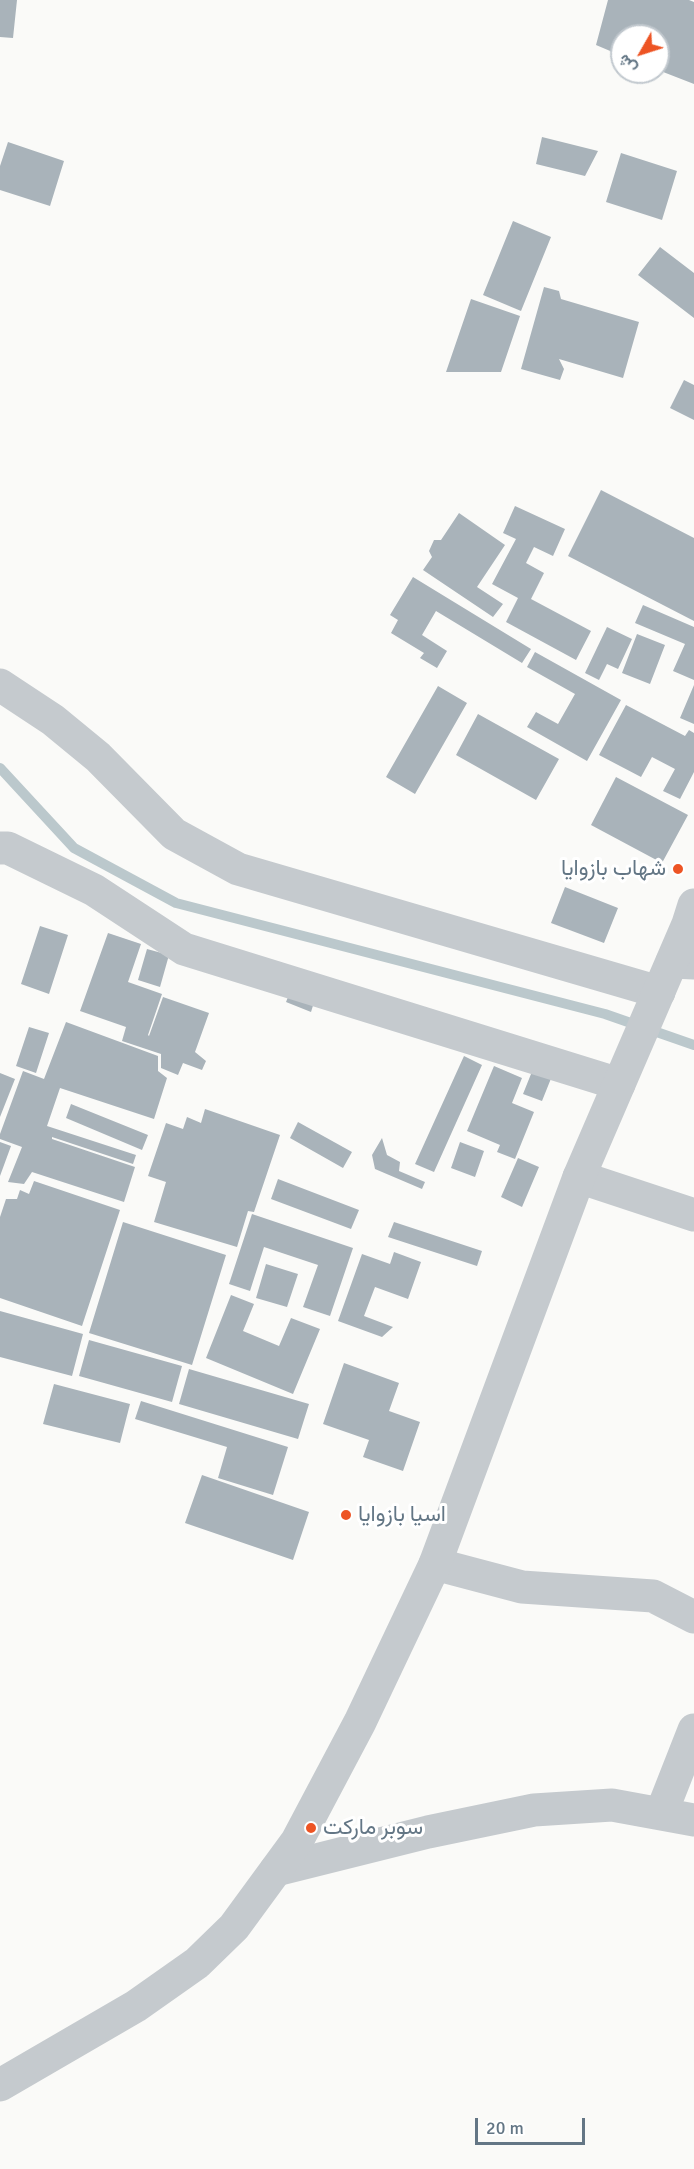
<!DOCTYPE html>
<html>
<head>
<meta charset="utf-8">
<style>
	body { margin:0 }
	#map { position:relative; width:694px; height:2169px; overflow:hidden; background:#fafaf8; font-family:Signika,Vazirmatn,sans-serif }
	canvas { display:block }
	.north { position:absolute; left:610px; top:24px; width:60px; height:60px; box-sizing:border-box; background:#fff; border:2px solid #c1c8ce; border-radius:50%; rotate:231deg; font-size:16px; font-weight:700; line-height:24px; text-align:center; color:#637685 }
	.north::after { content:''; display:block; margin:auto; width:21px; height:27px; background:#ed5424; clip-path:polygon(50% 0,100% 100%,50% 72%,0 100%) }
	.scale { position:absolute; left:475px; top:2118px; width:110px; height:27px; box-sizing:border-box; border:3px solid #637685; border-top:0; padding-left:8px; font-size:18px; line-height:21px; white-space:nowrap; color:#637685; -webkit-text-stroke:4px #fff; paint-order:stroke }
</style>
</head>
<body>
<div id="map">
<canvas width="694" height="2169"></canvas>
<div class="north">ش</div>
<div class="scale">20 m</div>
</div>
<script>
const c = document.querySelector('canvas').getContext('2d');
c.lineJoin = 'round';
function shape(rows) {
  const path = new Path2D();
  for (const r of rows) {
    path.moveTo(r[0], r[1]);
    for (let i = 2; i < r.length; i += 2) path.lineTo(r[i], r[i + 1]);
  }
  return path;
}
function trace(path, color, width, dash) {
  c.strokeStyle = color;
  c.lineWidth = width;
  c.lineCap = dash ? 'butt' : 'round';
  c.setLineDash(dash || []);
  c.stroke(path);
}
function fillPath(path, color) {
  c.fillStyle = color;
  c.fill(path, 'evenodd');
}
function drawText(font, color, halo, rows, align = 'center') {
  c.font = font + ' Signika,Vazirmatn,sans-serif';
  c.lineWidth = 6;
  c.setLineDash([]);
  c.textBaseline = 'middle';
  c.strokeStyle = halo;
  c.fillStyle = color;
  for (const [text, x, y, turn = 0] of rows) {
    c.save();
    c.translate(x, y);
    c.rotate((+turn || 0) * Math.PI / 180);
    c.textAlign = isNaN(turn) ? turn : align;
    if (halo) c.strokeText(text, 0, 0);
    c.fillText(text, 0, 0);
    c.restore();
  }
}
trace(shape([
	[0,768,74,848,176,903,605,1014,694,1045]
]), '#bbc8cc', 10);
fillPath(shape([
	[0,0,17,0,13,38,0,37],
	[608,0,689,0,694,2,694,84,658,70,658,36,622,36,622,56,596,45],
	[542,137,598,151,585,176,536,164],
	[8,142,64,161,50,206,0,190,0,166],
	[621,153,677,171,662,220,606,202],
	[513,221,551,237,521,311,483,295],
	[660,247,694,273,694,318,638,275],
	[544,287,559,291,561,299,639,322,623,378,559,359,564,369,560,380,521,369],
	[471,299,520,316,501,372,446,372],
	[684,380,694,385,694,420,670,408],
	[601,490,694,538,694,621,568,556],
	[515,506,565,529,553,556,534,547,526,563,544,573,531,599,591,631,576,660,506,622,518,598,492,584,516,539,503,533],
	[459,513,505,545,477,587,503,604,493,617,423,570,432,557,429,551,434,540,441,540],
	[413,577,531,649,522,663,436,611,422,635,447,651,437,668,420,658,424,653,391,633,398,620,390,615],
	[643,605,694,627,694,680,673,671,685,644,635,623],
	[607,627,632,639,618,669,607,664,599,680,585,673],
	[637,634,665,645,650,684,622,673],
	[535,652,621,700,587,761,527,727,536,712,558,724,575,694,527,667],
	[694,685,694,724,680,718],
	[438,686,467,703,415,794,386,777],
	[626,705,685,736,689,730,694,733,694,772,680,799,663,791,675,769,652,757,641,777,599,755],
	[478,714,559,759,536,800,456,755],
	[616,777,688,815,662,863,591,825],
	[565,887,618,908,604,943,551,923],
	[40,926,68,935,49,994,21,984],
	[108,933,141,944,128,982,162,994,148,1035,149,1036,163,997,209,1013,195,1052,206,1061,202,1070,183,1063,178,1075,161,1068,161,1054,122,1041,126,1027,80,1011],
	[147,949,169,955,160,987,138,980],
	[292,987,316,996,311,1012,286,1002],
	[66,1022,158,1056,158,1071,167,1078,154,1119,60,1088,47,1126,136,1155,133,1164,52,1137,52,1139,135,1167,124,1202,32,1172,24,1184,8,1182,22,1147,0,1139,0,1134,23,1071,44,1079],
	[29,1027,49,1033,36,1073,16,1066],
	[464,1056,482,1065,434,1172,415,1164],
	[494,1066,522,1078,512,1103,534,1112,515,1159,497,1152,500,1145,467,1131],
	[533,1069,552,1076,542,1101,523,1094],
	[0,1073,15,1079,0,1117],
	[71,1104,148,1135,142,1150,66,1118],
	[205,1109,280,1135,254,1212,248,1211,237,1247,154,1222,166,1182,148,1176,166,1123,183,1129,187,1117,201,1123],
	[298,1122,352,1152,343,1168,290,1138],
	[382,1138,387,1155,400,1162,399,1171,425,1182,422,1189,375,1169,372,1155],
	[0,1142,11,1146,0,1176],
	[460,1142,484,1151,475,1177,451,1168],
	[518,1158,539,1167,522,1207,501,1197],
	[278,1179,359,1210,351,1229,271,1199],
	[34,1181,120,1210,82,1326,0,1298,0,1217,6,1199,17,1199,20,1190,29,1194],
	[252,1214,353,1248,330,1316,303,1307,318,1265,264,1247,250,1291,229,1284],
	[123,1222,226,1255,192,1365,89,1333],
	[394,1222,482,1251,477,1266,388,1237],
	[394,1252,421,1262,408,1299,375,1287,364,1316,393,1327,382,1337,338,1321,362,1254,390,1264],
	[266,1264,298,1274,287,1307,256,1298],
	[231,1295,254,1304,243,1331,279,1346,291,1318,320,1329,293,1394,206,1358],
	[0,1311,83,1334,72,1376,0,1357],
	[89,1340,182,1366,172,1402,79,1376],
	[344,1363,399,1383,389,1411,420,1422,403,1471,363,1457,369,1440,323,1424],
	[189,1369,309,1404,298,1439,179,1404],
	[54,1384,130,1404,120,1443,43,1424],
	[141,1401,288,1447,273,1495,218,1478,227,1447,135,1419],
	[202,1475,309,1512,293,1560,185,1523]
]), '#a9b3ba');
trace(shape([
	[0,685,53,720,98,757,174,834,238,869,659,992],
	[0,848,8,848,94,890,184,949,619,1084],
	[672,962,694,963],
	[579,1177,694,1215],
	[435,1564,522,1587,653,1596,694,1617],
	[661,1814,694,1730],
	[276,1870,428,1832,534,1810,612,1805,694,1820]
]), '#c5cace', 33);
trace(shape([
	[0,2085,136,2006,197,1963,234,1927,297,1841,360,1722,435,1564,579,1177,688,924,694,905]
]), '#c5cace', 33);
for (const [x, y, r, color] of [
	[678,869,6,"#ed5424"],
	[346,1515,6,"#ed5424"],
	[311,1828,6,"#ed5424"]
]) {
  const dot = new Path2D();
  dot.arc(x, y, r, 0, 2 * Math.PI);
  c.fillStyle = color;
  c.fill(dot);
  trace(dot, '#fff', 2);
}
drawText('22px', '#637685', '#fff', [
	["شهاب بازوايا",666,869,"right"],
	["اسيا بازوايا",358,1515],
	["سوبر ماركت",323,1828]
], 'left');
</script>
</body>
</html>
